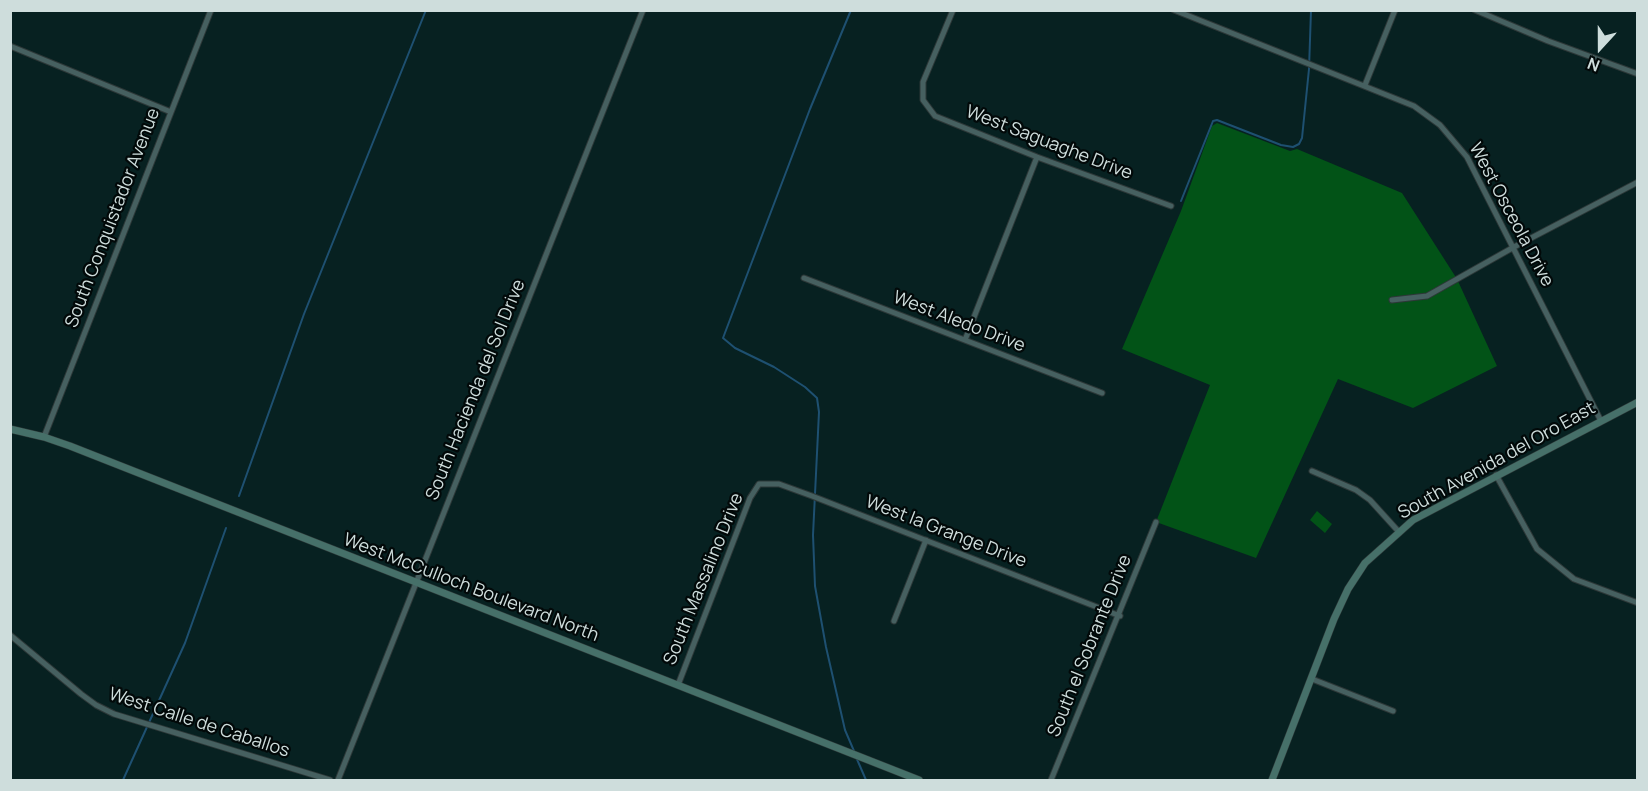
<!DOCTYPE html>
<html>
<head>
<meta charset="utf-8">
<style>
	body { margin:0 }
	#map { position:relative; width:1648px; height:791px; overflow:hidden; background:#072121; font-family:Manrope,sans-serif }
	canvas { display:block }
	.frame { position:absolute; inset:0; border:12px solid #cedddc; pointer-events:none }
	.north { position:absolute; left:1570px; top:18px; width:60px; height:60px; -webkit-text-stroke:4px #020909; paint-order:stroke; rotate:201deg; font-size:16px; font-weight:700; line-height:24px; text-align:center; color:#cedddc }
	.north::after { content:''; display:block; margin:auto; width:21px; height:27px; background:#cedddc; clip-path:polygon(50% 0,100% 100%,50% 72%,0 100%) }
</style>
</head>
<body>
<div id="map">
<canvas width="1648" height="791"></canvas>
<div class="frame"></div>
<div class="north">N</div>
</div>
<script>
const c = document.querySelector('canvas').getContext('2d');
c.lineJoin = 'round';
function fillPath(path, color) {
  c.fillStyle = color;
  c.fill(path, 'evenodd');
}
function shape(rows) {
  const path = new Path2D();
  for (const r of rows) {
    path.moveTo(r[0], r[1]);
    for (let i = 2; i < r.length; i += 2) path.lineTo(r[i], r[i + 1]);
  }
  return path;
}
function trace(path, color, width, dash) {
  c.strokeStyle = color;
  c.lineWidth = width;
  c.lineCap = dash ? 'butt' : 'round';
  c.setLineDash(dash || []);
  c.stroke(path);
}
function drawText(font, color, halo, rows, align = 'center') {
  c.font = font + ' Manrope,sans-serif';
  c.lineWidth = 4.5;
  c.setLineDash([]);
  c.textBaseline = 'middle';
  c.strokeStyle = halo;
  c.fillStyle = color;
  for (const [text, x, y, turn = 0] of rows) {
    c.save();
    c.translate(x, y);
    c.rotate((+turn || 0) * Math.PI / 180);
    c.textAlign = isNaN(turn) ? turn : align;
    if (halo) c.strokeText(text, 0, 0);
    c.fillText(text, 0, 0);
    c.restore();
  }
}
fillPath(shape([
	[1217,123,1290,151,1297,149,1402,193,1457,279,1497,366,1413,408,1338,379,1256,558,1156,522,1210,385,1122,349,1181,211,1212,126],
	[1317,511,1332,524,1325,533,1310,520]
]), '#025317');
trace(shape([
	[851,10,810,109,723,338,735,348,774,367,805,387,817,398,819,412,813,535,815,586,826,647,845,730,854,751],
	[1181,201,1213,121,1217,120,1281,145,1293,147,1299,144,1302,138,1309,69,1311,10],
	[239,496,304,314,426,10],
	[856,757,866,780],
	[123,780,185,643,226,528]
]), '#1e5071', 2);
const street = shape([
	[953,10,923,82,923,100,935,116,1037,157,1171,206],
	[1174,10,1414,106,1440,125,1467,157,1601,421],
	[1475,10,1548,41,1638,74],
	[10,46,171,112],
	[1365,85,1395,10],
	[804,278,1102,393],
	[1392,300,1427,296,1514,247,1638,182],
	[965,340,1037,157],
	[44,437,211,10],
	[1312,471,1356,490,1370,500,1399,532],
	[1496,475,1537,549,1574,579,1638,603],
	[894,621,926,540],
	[10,635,81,694,96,705,114,714,330,780],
	[1312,679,1393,711],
	[678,685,750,498,759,484,779,484,812,496,1120,616],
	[338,780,643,10],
	[1051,780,1156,522]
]);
const secondary = shape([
	[10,429,44,437,70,446,919,780],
	[1272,780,1334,619,1348,589,1365,563,1413,520,1638,402]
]);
trace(street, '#2d3838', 7);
trace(secondary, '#2d3838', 8);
trace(street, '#466060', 5);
trace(secondary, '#467069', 7);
drawText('18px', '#cedddc', '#020909', [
	["West Saguaghe Drive",1049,143,21],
	["West Osceola Drive",1511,215,62],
	["South Conquistador Avenue",113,218,-69],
	["West Aledo Drive",959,322,21],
	["South Hacienda del Sol Drive",476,390,-68],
	["South Avenida del Oro East",1497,461,-29],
	["West la Grange Drive",946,532,21],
	["South Massalino Drive",704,579,-68],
	["West McCulloch Boulevard North",471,588,21],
	["South el Sobrante Drive",1090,646,-68],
	["West Calle de Caballos",199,723,18]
]);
</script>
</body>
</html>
